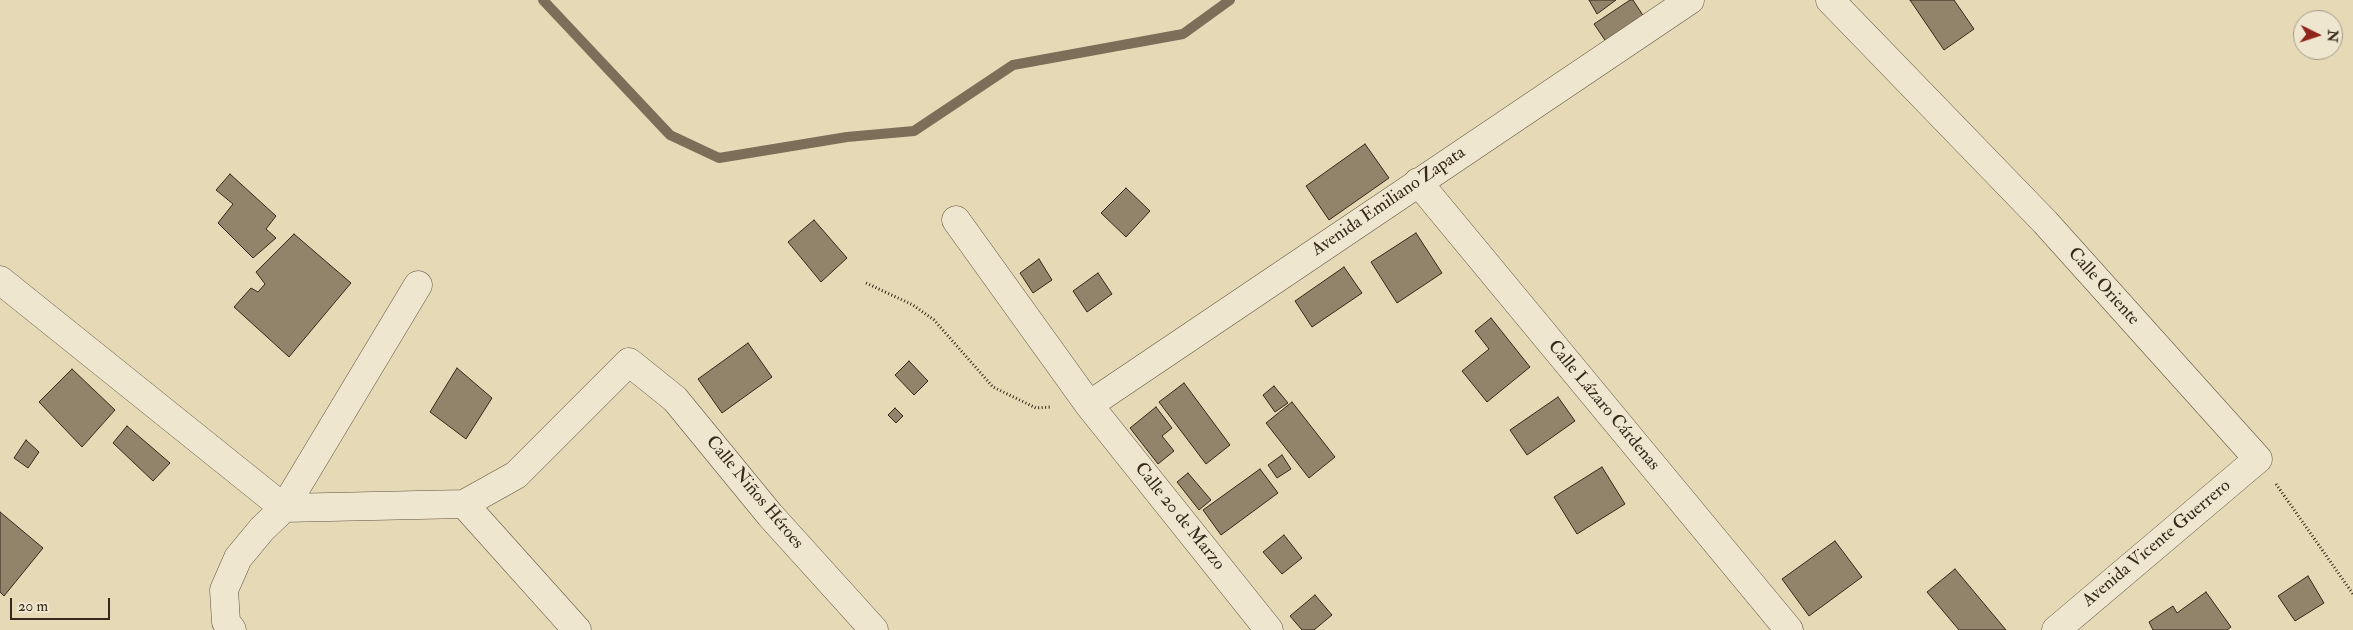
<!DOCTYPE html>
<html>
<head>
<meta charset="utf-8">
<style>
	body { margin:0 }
	#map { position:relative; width:2353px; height:630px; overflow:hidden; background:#e6d9b6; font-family:"IM FELL Double Pica",serif }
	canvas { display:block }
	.north { position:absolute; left:2293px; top:10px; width:50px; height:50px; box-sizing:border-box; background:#efe6d0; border:1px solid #a59a87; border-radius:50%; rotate:94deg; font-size:14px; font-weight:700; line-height:20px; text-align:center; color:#36281a }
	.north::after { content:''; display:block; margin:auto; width:18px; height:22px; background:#8f2418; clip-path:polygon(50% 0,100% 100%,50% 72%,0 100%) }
	.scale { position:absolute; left:10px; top:598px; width:100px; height:22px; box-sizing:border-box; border:2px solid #36281a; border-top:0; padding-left:6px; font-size:15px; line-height:18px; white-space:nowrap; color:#36281a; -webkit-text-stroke:4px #efe6d0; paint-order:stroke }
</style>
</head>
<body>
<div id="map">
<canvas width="2353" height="630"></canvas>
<div class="north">N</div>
<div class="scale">20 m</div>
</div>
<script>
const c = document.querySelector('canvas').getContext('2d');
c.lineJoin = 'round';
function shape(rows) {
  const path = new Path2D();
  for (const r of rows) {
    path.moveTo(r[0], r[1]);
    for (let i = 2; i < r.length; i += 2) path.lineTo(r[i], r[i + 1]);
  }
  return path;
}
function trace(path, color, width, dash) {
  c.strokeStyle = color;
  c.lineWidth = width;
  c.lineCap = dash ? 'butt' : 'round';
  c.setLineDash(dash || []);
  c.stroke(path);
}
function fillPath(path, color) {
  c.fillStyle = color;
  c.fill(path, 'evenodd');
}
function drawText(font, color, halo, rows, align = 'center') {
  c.font = font + ' "IM FELL Double Pica",serif';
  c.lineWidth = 5;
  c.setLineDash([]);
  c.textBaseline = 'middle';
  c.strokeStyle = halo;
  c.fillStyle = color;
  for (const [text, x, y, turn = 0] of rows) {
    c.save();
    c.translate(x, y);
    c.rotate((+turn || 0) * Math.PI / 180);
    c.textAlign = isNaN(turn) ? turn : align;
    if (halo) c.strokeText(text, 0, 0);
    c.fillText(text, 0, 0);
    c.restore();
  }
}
trace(shape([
	[543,0,670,135,719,158,847,137,914,131,1013,65,1183,34,1230,0]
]), '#7c6e58', 10);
const building = shape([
	[1589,0,1616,0,1597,14,1589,0],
	[1630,0,1633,0,1646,20,1609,46,1594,24,1630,0],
	[1910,0,1954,0,1974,29,1944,50,1910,0],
	[1365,144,1389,178,1329,220,1306,186,1365,144],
	[230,174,276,216,266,229,276,238,253,258,218,223,233,204,216,190,230,174],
	[1126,188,1150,211,1126,237,1101,213,1126,188],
	[814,220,847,258,821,282,788,242,814,220],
	[1416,233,1442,273,1397,303,1371,262,1416,233],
	[294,234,351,283,289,357,234,307,251,288,258,292,265,284,256,272,294,234],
	[1039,259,1052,280,1033,293,1020,273,1039,259],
	[1344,267,1362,293,1312,327,1295,301,1344,267],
	[1098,273,1112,294,1087,312,1073,291,1098,273],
	[1491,318,1530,367,1487,402,1462,371,1489,349,1475,331,1491,318],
	[748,343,772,377,722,413,698,379,748,343],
	[909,361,928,381,914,395,895,375,909,361],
	[457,368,492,398,466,439,430,412,457,368],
	[72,369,115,410,82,447,39,402,72,369],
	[1184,383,1230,445,1206,464,1159,402,1184,383],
	[1274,386,1288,403,1275,412,1263,395,1274,386],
	[1558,397,1575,421,1527,455,1510,430,1558,397],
	[1292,402,1335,457,1309,478,1266,423,1292,402],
	[1156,407,1172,428,1162,436,1174,451,1158,464,1130,428,1156,407],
	[895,408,903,416,896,423,888,415,895,408],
	[127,426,170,463,153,481,113,443,127,426],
	[26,440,39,452,28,468,14,458,26,440],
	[1282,455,1291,469,1277,478,1268,465,1282,455],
	[1602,467,1625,504,1577,534,1554,497,1602,467],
	[1260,469,1278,493,1221,535,1203,510,1260,469],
	[1188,473,1211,500,1199,510,1177,482,1188,473],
	[0,512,43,548,4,596,0,592,0,512],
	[1284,535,1302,558,1282,574,1263,552,1284,535],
	[1835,541,1862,577,1809,616,1782,579,1835,541],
	[1955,569,2006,630,1959,630,1927,592,1955,569],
	[2308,576,2324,603,2295,621,2278,596,2308,576],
	[2206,592,2231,627,2227,630,2153,630,2149,622,2173,606,2177,613,2206,592],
	[1315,595,1332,615,1314,630,1302,630,1290,616,1315,595]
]);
fillPath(building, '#92846b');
trace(building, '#36281a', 1);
const street = shape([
	[1830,0,2045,222,2258,459,2056,630],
	[1418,182,1789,630],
	[956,220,1089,405,1269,630],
	[0,280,284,508,418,285],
	[1089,405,1690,0],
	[464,504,516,475,629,362,675,399,770,515,874,630],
	[232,630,226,622,224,590,238,558,262,529,284,508,464,504,577,630]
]);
trace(street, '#625441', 29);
trace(shape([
	[866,283,913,305,934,320,993,387,1036,408,1051,407],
	[2276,484,2353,594]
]), '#36281a', 3, [1, 2.5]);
trace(street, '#efe6d0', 28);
drawText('18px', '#36281a', '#efe6d0', [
	["Avenida Emiliano Zapata",1389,202,-34],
	["Calle Oriente",2103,287,48],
	["Calle Lázaro Cárdenas",1603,406,50],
	["Calle Niños Héroes",754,493,50],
	["Calle 20 de Marzo",1179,517,51],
	["Avenida Vicente Guerrero",2157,544,-40]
]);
</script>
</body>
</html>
